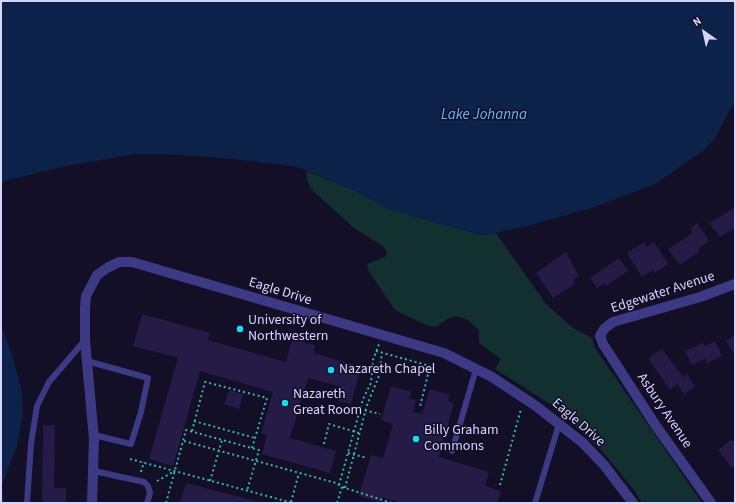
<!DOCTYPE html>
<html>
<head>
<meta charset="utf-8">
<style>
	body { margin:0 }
	#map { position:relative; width:736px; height:504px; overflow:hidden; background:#130f26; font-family:"Source Sans 3",sans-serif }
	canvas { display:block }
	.frame { position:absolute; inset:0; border:2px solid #d9d4ff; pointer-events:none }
	.north { position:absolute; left:684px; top:12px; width:40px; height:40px; -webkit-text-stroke:3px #130f26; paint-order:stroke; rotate:326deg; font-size:11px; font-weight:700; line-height:16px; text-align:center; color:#d9d4ff }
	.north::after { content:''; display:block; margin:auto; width:14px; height:18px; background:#d9d4ff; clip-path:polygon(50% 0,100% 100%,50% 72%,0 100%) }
</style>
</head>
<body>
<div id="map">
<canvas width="736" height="504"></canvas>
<div class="frame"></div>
<div class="north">N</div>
</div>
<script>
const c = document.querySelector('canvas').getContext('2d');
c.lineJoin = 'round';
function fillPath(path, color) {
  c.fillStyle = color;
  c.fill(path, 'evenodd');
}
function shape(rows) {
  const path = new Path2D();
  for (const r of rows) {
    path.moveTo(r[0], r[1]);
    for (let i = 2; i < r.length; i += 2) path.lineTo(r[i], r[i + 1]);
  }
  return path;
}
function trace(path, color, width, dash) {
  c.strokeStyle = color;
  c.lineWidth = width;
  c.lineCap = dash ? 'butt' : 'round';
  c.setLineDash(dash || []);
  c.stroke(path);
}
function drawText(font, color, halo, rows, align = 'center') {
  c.font = font + ' "Source Sans 3",sans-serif';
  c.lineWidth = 3;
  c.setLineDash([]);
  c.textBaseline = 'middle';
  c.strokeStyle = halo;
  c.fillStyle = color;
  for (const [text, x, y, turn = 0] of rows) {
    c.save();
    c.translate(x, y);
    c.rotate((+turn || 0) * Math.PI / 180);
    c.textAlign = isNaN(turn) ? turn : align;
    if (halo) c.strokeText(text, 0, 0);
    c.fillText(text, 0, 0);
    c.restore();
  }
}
fillPath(shape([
	[306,171,356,191,388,209,481,235,496,233,546,304,573,328,592,338,595,348,702,503,642,503,634,490,603,452,579,429,550,404,495,369,501,359,479,343,479,330,468,320,455,316,447,319,436,327,426,325,395,310,368,270,367,264,385,257,387,253,384,247,354,228,312,190,307,180]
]), '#12302f');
fillPath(shape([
	[1,1,735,1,735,100,715,139,703,151,655,184,595,207,527,226,491,234,481,235,388,209,356,191,297,167,234,159,165,154,134,154,62,167,1,182],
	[1,325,12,354,22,393,23,415,17,446,2,485,4,503,1,503]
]), '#0c2248');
fillPath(shape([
	[735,208,735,228,720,237,709,223],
	[697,223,709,241,698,249,700,251,680,265,668,249,693,233,690,229],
	[644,242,646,247,654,242,668,264,655,273,653,270,642,277,627,253],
	[566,252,579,276,573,280,575,284,553,298,536,273],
	[619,258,628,271,606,286,605,283,597,288,590,278],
	[142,314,210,333,208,340,286,362,292,339,315,345,314,353,361,367,351,404,338,401,342,387,308,378,290,438,336,451,330,473,262,454,267,435,261,433,273,392,200,371,173,466,149,459,178,358,133,346],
	[735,335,735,353,734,354,726,341],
	[715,341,722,356,707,363,705,359,692,365,685,351,703,343,705,346],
	[662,349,683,377,687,374,695,387,684,394,677,384,670,390,648,358],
	[391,386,411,392,409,398,416,400,413,412,422,414,430,389,450,395,448,401,454,403,439,457,489,472,485,486,501,491,497,503,402,503,381,497,380,502,359,496,371,455,383,458,393,424,381,420],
	[229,390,243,394,239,409,224,404],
	[43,425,55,425,54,488,66,488,66,503,42,503],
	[732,439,735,443,735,466,732,468,718,450],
	[186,483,259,502,259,503,180,503]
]), '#241b47');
trace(shape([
	[376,351,430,366,420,407],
	[360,409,380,414],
	[194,421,255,438],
	[192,431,205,382,267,398,252,448],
	[184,441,336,483,342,487,392,503],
	[324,444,329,424,359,433],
	[348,453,367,458],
	[130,459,293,503],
	[141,472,144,462],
	[157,481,175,471],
	[210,481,222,440],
	[339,485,363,399,371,383,373,360,379,344],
	[500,485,521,409],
	[345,488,367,405,379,376,382,353],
	[291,502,299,473],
	[166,503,186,430,259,450,247,491],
	[337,503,342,487]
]), '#2fb8b0', 2, [2, 3]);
trace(shape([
	[87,361,148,378,141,412,131,444,94,435],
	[452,451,476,369],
	[94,471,144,482,148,486,150,493,147,503],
	[27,503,31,444,37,406,49,382,85,340],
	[535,503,559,424]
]), '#3d3a85', 6);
trace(shape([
	[92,503,94,439,85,340,85,308,86,296,97,275,107,268,119,262,132,262,444,353,492,377,536,406,583,443,604,465,633,503],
	[711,503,656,426,603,344,600,336,604,329,613,322,700,297,735,284]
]), '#3d3a85', 10);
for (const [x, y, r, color] of [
	[240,329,4,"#00e5ff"],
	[331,370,4,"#00e5ff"],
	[285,403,4,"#00e5ff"],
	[416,439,4,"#00e5ff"]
]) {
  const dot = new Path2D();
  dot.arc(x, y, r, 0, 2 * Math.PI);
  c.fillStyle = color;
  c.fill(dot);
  trace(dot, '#130f26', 1.5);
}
drawText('14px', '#d9d4ff', '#130f26', [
	["Eagle Drive",280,292,17],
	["Edgewater Avenue",663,293,-18],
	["Asbury Avenue",664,411,56],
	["Eagle Drive",578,423,41]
]);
drawText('14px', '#d9d4ff', '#130f26', [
	["University of",248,321],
	["Northwestern",248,337],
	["Nazareth Chapel",339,370],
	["Nazareth",293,395],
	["Great Room",293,411],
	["Billy Graham",424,431],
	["Commons",424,447]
], 'left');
drawText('italic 15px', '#62b6ff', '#130f26', [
	["Lake Johanna",484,116]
]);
</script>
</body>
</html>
